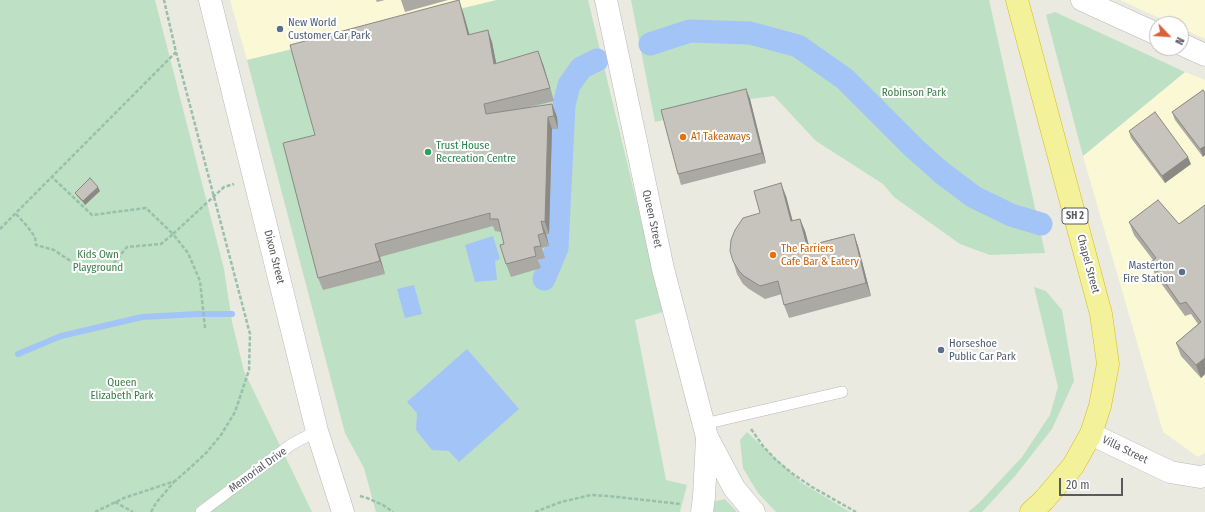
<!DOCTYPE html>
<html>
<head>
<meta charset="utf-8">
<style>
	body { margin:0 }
	#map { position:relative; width:1205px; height:512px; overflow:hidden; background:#eaeae0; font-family:"Fira Sans Condensed",sans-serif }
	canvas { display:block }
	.north { position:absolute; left:1149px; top:16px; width:40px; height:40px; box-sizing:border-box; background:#fff; border:1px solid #bdbdbf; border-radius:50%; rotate:115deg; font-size:11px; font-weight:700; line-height:16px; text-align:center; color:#595a60 }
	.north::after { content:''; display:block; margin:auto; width:14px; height:18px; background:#d96137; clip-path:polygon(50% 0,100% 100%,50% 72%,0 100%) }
	.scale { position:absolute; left:1059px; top:478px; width:64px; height:18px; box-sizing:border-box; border:2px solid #595a60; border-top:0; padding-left:5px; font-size:12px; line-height:14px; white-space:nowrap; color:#595a60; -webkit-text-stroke:3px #fff; paint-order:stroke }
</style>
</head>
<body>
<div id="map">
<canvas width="1205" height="512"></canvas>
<div class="north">N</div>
<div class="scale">20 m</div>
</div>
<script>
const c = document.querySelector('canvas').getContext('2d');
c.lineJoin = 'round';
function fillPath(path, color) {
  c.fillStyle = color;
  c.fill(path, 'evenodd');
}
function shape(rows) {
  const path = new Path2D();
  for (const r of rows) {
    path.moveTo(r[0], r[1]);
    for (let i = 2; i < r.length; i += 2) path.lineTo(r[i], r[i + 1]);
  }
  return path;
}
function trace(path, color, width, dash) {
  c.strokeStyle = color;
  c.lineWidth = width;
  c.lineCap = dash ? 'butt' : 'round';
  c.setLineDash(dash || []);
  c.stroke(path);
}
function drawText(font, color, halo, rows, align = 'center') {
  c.font = font + ' "Fira Sans Condensed",sans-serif';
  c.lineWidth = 4;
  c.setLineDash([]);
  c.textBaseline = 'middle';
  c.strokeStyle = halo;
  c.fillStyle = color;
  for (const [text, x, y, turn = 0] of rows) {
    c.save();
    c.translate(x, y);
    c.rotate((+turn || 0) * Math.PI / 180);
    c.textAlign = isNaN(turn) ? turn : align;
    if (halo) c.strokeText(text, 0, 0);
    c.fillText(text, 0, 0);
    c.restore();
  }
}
fillPath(shape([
	[230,0,497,0,247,60],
	[1120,0,1205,0,1205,39,1181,28,1181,24,1172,24],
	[1185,72,1205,80,1205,453,1198,457,1163,432,1083,156]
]), '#faf8d5');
fillPath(shape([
	[0,0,155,0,224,269,232,322,244,371,312,512,0,512],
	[497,0,588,0,663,312,635,320,666,480,687,485,680,512,376,512,364,468,345,433,247,60],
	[631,0,989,0,1045,253,990,255,960,244,894,197,883,184,816,141,774,96,750,99,655,122],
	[1055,12,1185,72,1083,156,1046,15],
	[1034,287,1046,291,1062,310,1074,381,1052,429,1015,476,982,512,968,512,979,503,1022,457,1050,415,1058,387],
	[747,432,802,483,850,512,776,512,758,493,743,468,740,440],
	[725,499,737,512,712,512,711,502]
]), '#bee0c4');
fillPath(shape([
	[493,236,500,259,495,261,497,280,475,282,465,245],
	[414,285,422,314,405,318,397,289],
	[467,349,519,409,459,462,449,451,432,450,416,430,417,413,407,402]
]), '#a3c4f7');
trace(shape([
	[18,354,61,336,142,317,198,314,232,314]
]), '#a3c4f7', 6);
trace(shape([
	[650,44,690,31,750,33,798,46,845,79,915,149,942,173,974,197,1011,215,1041,224],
	[544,279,557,248,564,105,569,85,581,68,597,60]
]), '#a3c4f7', 23);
const service = shape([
	[704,424,842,392],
	[201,512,292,444,317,431]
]);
const minor = shape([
	[1082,0,1157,34],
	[1181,44,1205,55]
]);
const tertiary = shape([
	[606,0,663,269,707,437,734,488,754,512],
	[1091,434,1170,472,1200,477,1205,476],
	[702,512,704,497,707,438]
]);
const secondary = shape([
	[210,0,317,431,343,512]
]);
const trunk = shape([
	[1017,0,1101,314,1108,364,1100,406,1091,434,1073,466,1044,500,1031,512]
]);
trace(service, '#b8b8be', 12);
trace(minor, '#b8b8be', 23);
trace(tertiary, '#b8b8be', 23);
trace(secondary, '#b6b7be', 23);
trace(trunk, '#d7bd13', 23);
trace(shape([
	[16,214,27,226,35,237,36,245,54,250,87,272,109,269,127,247,161,244,173,234,146,208,92,215,52,177],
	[0,229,176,52],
	[205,328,200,281,188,253,173,234,224,187,234,184],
	[751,429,763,446,776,460,793,474,812,487,856,512],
	[360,496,367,498,383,505,393,512],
	[115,502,133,512],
	[95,512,124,498,175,481,191,467,207,452,221,435,235,412,249,370,250,334,214,197,176,52,164,0],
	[151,512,156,503,174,482],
	[535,512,561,502,591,495,608,496,681,504]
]), '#98c0ab', 2.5, [4, 2]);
trace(service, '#fff', 11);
trace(minor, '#fff', 22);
trace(tertiary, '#fff', 22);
trace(secondary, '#fff', 22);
trace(trunk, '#f4f19b', 22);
fillPath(shape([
	[376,0,385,0,377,2],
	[401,0,448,0,405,12],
	[463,12,469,34,492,42,496,64,543,64,554,101,521,109,552,104,557,117,558,129,552,129,549,234,546,234,549,246,542,248,545,258,538,260,541,268,511,277,506,264,504,244,501,232,495,231,493,226,380,257,385,274,323,290,318,278,315,135],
	[746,89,750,99,766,163,681,185,678,174],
	[1203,90,1203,157,1175,120,1172,112],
	[1129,131,1191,164,1165,183,1131,138],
	[100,191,85,205,77,196,75,193],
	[786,196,792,221,800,219,805,231,809,245,854,234,858,246,871,296,789,318,784,305,782,294,765,299,749,289,743,284,737,274,733,261],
	[1205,205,1205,374,1201,378,1181,356,1176,343,1198,324,1191,314,1185,316,1155,275,1151,262,1153,260,1134,235,1129,222,1179,224]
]), '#aaa9a3');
fillPath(shape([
	[459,0,463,12,473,47,468,35],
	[488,30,492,42,499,77,494,64],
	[538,51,543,64,554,101,550,88],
	[746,89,750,99,766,163,762,153],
	[552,104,557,117,558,129,554,116],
	[548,117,552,129,549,234,545,222],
	[1205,146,1205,155,1203,157,1200,149],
	[1188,157,1191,164,1165,183,1162,176],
	[781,183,786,196,796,233,791,221],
	[98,187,100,191,85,205,83,201],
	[800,219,805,231,812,258,807,246],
	[541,221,546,234,549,246,544,233],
	[854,234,858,246,871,296,866,283],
	[375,244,380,257,385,274,380,261],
	[1205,358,1205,374,1201,378,1196,365]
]), '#8b8984');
const building = shape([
	[459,0,468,35,488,30,494,64,538,51,550,88,484,104,486,114,552,104,554,116,548,117,545,222,541,221,544,233,538,235,541,246,534,247,536,256,506,264,500,245,504,244,498,219,490,219,490,213,375,244,380,261,318,278,283,143,315,135,290,45,459,0],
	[746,89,762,153,678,174,661,110,746,89],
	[1203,90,1205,93,1205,146,1200,149,1172,112,1203,90],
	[1155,112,1188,157,1162,176,1129,131,1155,112],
	[90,178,98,187,83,201,75,193,90,178],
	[781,183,791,221,800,219,807,246,854,234,866,283,784,305,778,281,760,286,744,276,739,271,733,261,730,251,731,240,735,230,743,218,760,213,754,191,781,183],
	[1158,200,1179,224,1205,205,1205,358,1196,365,1176,343,1201,322,1186,302,1180,304,1151,262,1156,258,1129,222,1158,200]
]);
fillPath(building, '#c6c4bd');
trace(building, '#8b8984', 1);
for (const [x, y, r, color] of [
	[280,29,4,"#5c6f8a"],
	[683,137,4,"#e8710a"],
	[428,152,4,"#2e9e5b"],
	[773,255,4,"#e8710a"],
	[1182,272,4,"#5c6f8a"],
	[941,350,4,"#5c6f8a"]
]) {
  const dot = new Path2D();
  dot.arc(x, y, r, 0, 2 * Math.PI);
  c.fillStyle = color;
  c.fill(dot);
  trace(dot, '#fff', 1.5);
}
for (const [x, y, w] of [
	[1075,216,26]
]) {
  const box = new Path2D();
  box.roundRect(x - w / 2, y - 8, w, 16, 3);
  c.fillStyle = '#fff';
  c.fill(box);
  trace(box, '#595a60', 1);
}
drawText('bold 10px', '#595a60', null, [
	["SH 2",1075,216]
]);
drawText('11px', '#4e5e75', '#fff', [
	["New World",288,23],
	["Customer Car Park",288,36],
	["Masterton",1174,266,"right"],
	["Fire Station",1174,279,"right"],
	["Horseshoe",949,344],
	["Public Car Park",949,357]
], 'left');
drawText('11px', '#3a7d49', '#fff', [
	["Robinson Park",914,93],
	["Kids Own",98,255],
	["Playground",98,268],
	["Queen",122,383],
	["Elizabeth Park",122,396]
]);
drawText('11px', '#c56008', '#fff', [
	["A1 Takeaways",691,137],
	["The Farriers",781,249],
	["Cafe Bar & Eatery",781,262]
], 'left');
drawText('11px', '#27864d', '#fff', [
	["Trust House",436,146],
	["Recreation Centre",436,159]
], 'left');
drawText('11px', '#595a60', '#fff', [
	["Queen Street",652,219,78],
	["Dixon Street",274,257,76],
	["Chapel Street",1088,264,75],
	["Villa Street",1125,450,26],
	["Memorial Drive",258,470,-36]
]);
</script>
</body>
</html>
